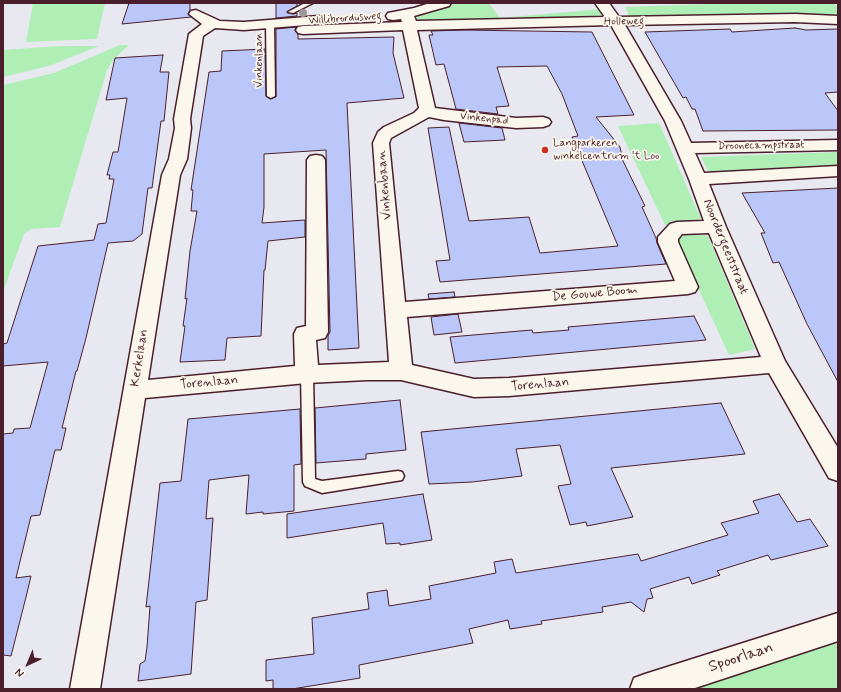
<!DOCTYPE html>
<html>
<head>
<meta charset="utf-8">
<style>
	body { margin:0 }
	#map { position:relative; width:841px; height:692px; overflow:hidden; background:#e8e9f0; font-family:Mynerve,sans-serif }
	canvas { display:block }
	.frame { position:absolute; inset:0; border:4px solid #4a1f2b; pointer-events:none }
	.north { position:absolute; left:8px; top:644px; width:40px; height:40px; -webkit-text-stroke:3px #fbf7ec; paint-order:stroke; rotate:224deg; font-size:11px; font-weight:700; line-height:16px; text-align:center; color:#4a1f2b }
	.north::after { content:''; display:block; margin:auto; width:14px; height:18px; background:#4a1f2b; clip-path:polygon(50% 0,100% 100%,50% 72%,0 100%) }
</style>
</head>
<body>
<div id="map">
<canvas width="841" height="692"></canvas>
<div class="frame"></div>
<div class="north">N</div>
</div>
<script>
const c = document.querySelector('canvas').getContext('2d');
c.lineJoin = 'round';
function fillPath(path, color) {
  c.fillStyle = color;
  c.fill(path, 'evenodd');
}
function shape(rows) {
  const path = new Path2D();
  for (const r of rows) {
    path.moveTo(r[0], r[1]);
    for (let i = 2; i < r.length; i += 2) path.lineTo(r[i], r[i + 1]);
  }
  return path;
}
function trace(path, color, width, dash) {
  c.strokeStyle = color;
  c.lineWidth = width;
  c.lineCap = dash ? 'butt' : 'round';
  c.setLineDash(dash || []);
  c.stroke(path);
}
function drawText(font, color, halo, rows, align = 'center') {
  c.font = font + ' Mynerve,sans-serif';
  c.lineWidth = 3.5;
  c.setLineDash([]);
  c.textBaseline = 'middle';
  c.strokeStyle = halo;
  c.fillStyle = color;
  for (const [text, x, y, turn = 0] of rows) {
    c.save();
    c.translate(x, y);
    c.rotate((+turn || 0) * Math.PI / 180);
    c.textAlign = isNaN(turn) ? turn : align;
    if (halo) c.strokeText(text, 0, 0);
    c.fillText(text, 0, 0);
    c.restore();
  }
}
fillPath(shape([
	[33,3,105,3,97,39,26,42],
	[460,3,489,3,500,18,612,8,618,18,417,21,418,14],
	[738,3,834,3,838,8,838,17,630,18,625,7],
	[120,45,129,45,114,59,107,70,60,227,31,229,24,234,3,292,3,85,54,73],
	[59,46,99,46,49,66,3,77,3,50],
	[659,123,701,219,665,225,618,126],
	[838,152,838,167,710,174,701,157],
	[679,234,692,234,708,236,755,349,729,355,676,240],
	[838,641,838,689,689,689]
]), '#afeeb5');
const building = shape([
	[129,3,190,3,190,10,188,14,191,17,122,24,129,3],
	[276,3,297,3,297,6,287,12,293,14,297,13,297,16,276,18,276,3],
	[296,27,295,31,298,34,298,39,394,37,393,53,404,98,347,103,359,348,328,350,328,336,330,332,326,150,264,154,264,207,262,223,305,220,305,237,268,241,265,270,264,270,261,336,227,338,225,360,180,362,185,326,183,326,187,298,185,299,190,251,197,211,191,211,193,190,191,190,209,72,221,71,222,51,265,49,266,96,270,99,276,97,276,29,296,27],
	[795,28,806,30,838,29,838,92,825,93,838,111,838,130,703,131,695,109,692,109,686,97,683,98,645,32,730,29,732,32,795,28],
	[463,30,592,32,634,115,596,117,620,147,623,161,645,206,642,207,656,238,657,243,666,264,440,282,436,261,450,260,428,128,449,127,469,221,529,217,540,253,618,246,572,137,578,136,562,94,547,66,497,67,509,106,496,107,498,114,456,109,444,64,436,65,429,35,433,35,431,31,463,30],
	[163,55,160,72,169,72,164,121,161,121,152,188,148,188,142,234,133,241,108,243,86,338,77,371,76,371,62,428,66,428,61,450,55,450,40,515,31,516,16,578,31,576,26,597,11,656,3,655,3,434,13,433,14,429,30,428,48,362,3,366,3,344,7,343,38,246,94,240,98,224,106,223,114,179,109,179,110,175,107,175,113,152,118,152,127,98,106,100,115,58,163,55],
	[459,123,502,128,505,140,464,142,459,123],
	[838,188,838,382,807,324,779,262,773,263,761,233,765,233,742,193,838,188],
	[454,292,455,297,429,299,428,294,454,292],
	[458,314,462,332,434,335,431,317,458,314],
	[694,316,706,340,455,363,450,337,532,330,533,333,569,330,568,327,694,316],
	[400,400,406,450,366,454,366,459,316,463,315,408,400,400],
	[721,403,745,454,611,468,633,517,587,526,586,522,570,525,558,486,571,484,560,445,516,449,522,476,472,482,429,484,421,432,721,403],
	[300,409,301,464,294,465,294,511,263,514,263,512,246,514,249,475,209,480,206,519,213,518,207,600,196,602,191,674,138,681,140,664,145,661,147,647,150,606,146,607,160,483,181,481,188,419,300,409],
	[423,494,432,540,400,545,400,543,386,544,383,523,287,538,287,514,423,494],
	[779,494,797,522,810,519,828,546,771,560,768,555,717,571,720,575,692,584,689,577,650,589,653,598,647,599,644,612,631,602,602,607,603,612,541,621,542,624,510,629,508,620,469,629,473,643,359,665,360,678,292,689,273,689,273,680,266,681,266,660,314,654,312,618,369,609,367,593,387,590,389,606,431,599,429,586,496,573,494,562,512,559,516,573,638,554,641,561,728,535,721,523,759,513,753,501,779,494]
]);
fillPath(building, '#bbc7f8');
trace(building, '#4a1f2b', 1);
const service = shape([
	[305,3,313,3,293,13,288,12,305,3],
	[270,21,274,23,275,96,271,98,267,96,266,23,270,21],
	[307,370,311,371,313,374,315,479,322,481,398,471,402,472,404,476,402,480,322,493,305,486,303,482,301,374,303,371,307,370]
]);
const minor = shape([
	[430,3,451,3,449,6,414,16,416,21,605,17,595,3,609,3,619,17,795,14,838,16,838,24,795,22,625,25,681,121,691,143,838,140,838,150,695,153,704,173,838,166,838,176,709,184,726,227,785,361,838,448,838,481,829,478,769,373,509,396,474,397,401,380,367,380,307,383,145,398,100,689,70,689,162,175,169,159,175,128,174,119,189,34,202,24,189,14,191,11,196,10,220,21,244,22,319,16,324,17,326,20,324,23,319,24,244,30,215,28,203,36,190,119,191,128,187,159,180,175,148,380,295,366,294,334,297,328,306,326,307,160,310,156,316,155,322,156,325,160,328,332,325,338,316,340,318,365,389,362,373,143,378,132,384,127,414,113,419,108,403,30,303,34,298,33,296,30,298,27,303,26,402,22,401,19,393,20,388,19,386,16,388,13,414,8,430,3],
	[611,25,665,121,689,179,704,221,677,222,670,224,658,237,658,242,675,281,405,302,389,143,391,138,429,117,444,120,516,128,543,127,549,125,551,122,549,119,543,117,516,118,435,108,417,30,611,25],
	[709,233,761,357,509,378,474,379,412,365,407,317,688,294,695,292,698,287,678,242,678,239,682,234,709,233],
	[838,613,838,641,692,689,630,689,634,678,645,674,838,613]
]);
trace(service, '#4a1f2b', 3);
trace(minor, '#4a1f2b', 3);
fillPath(service, '#fbf7ec');
fillPath(minor, '#fbf7ec');
c.fillStyle = '#9f9697';
for (const [x, y] of [
	[303,13]
]) {
  c.beginPath();
  c.arc(x, y, 4, 0, 2 * Math.PI);
  c.fill();
}
for (const [x, y, r, color] of [
	[545,150,4,"#c8321e"]
]) {
  const dot = new Path2D();
  dot.arc(x, y, r, 0, 2 * Math.PI);
  c.fillStyle = color;
  c.fill(dot);
  trace(dot, '#fbf7ec', 1.5);
}
drawText('11px', '#4a1f2b', '#fbf7ec', [
	["Willibrordusweg",345,19,-4],
	["Holleweg",624,22,-1],
	["Vinkenlaan",260,60,-90],
	["Vinkenpad",484,119,6],
	["Droonecampstraat",761,146,-1]
]);
drawText('11px', '#4a1f2b', '#fbf7ec', [
	["Langparkeren",553,144],
	["winkelcentrum 't Loo",553,157]
], 'left');
drawText('13px', '#4a1f2b', '#fbf7ec', [
	["Vinkenbaan",385,185,-95],
	["Noordergeeststraat",725,247,68],
	["De Gouwe Boom",595,294,-5],
	["Kerkelaan",140,358,-81],
	["Torenlaan",209,383,-5],
	["Torenlaan",540,385,-5]
]);
drawText('16px', '#4a1f2b', '#fbf7ec', [
	["Spoorlaan",741,658,-18]
]);
</script>
</body>
</html>
